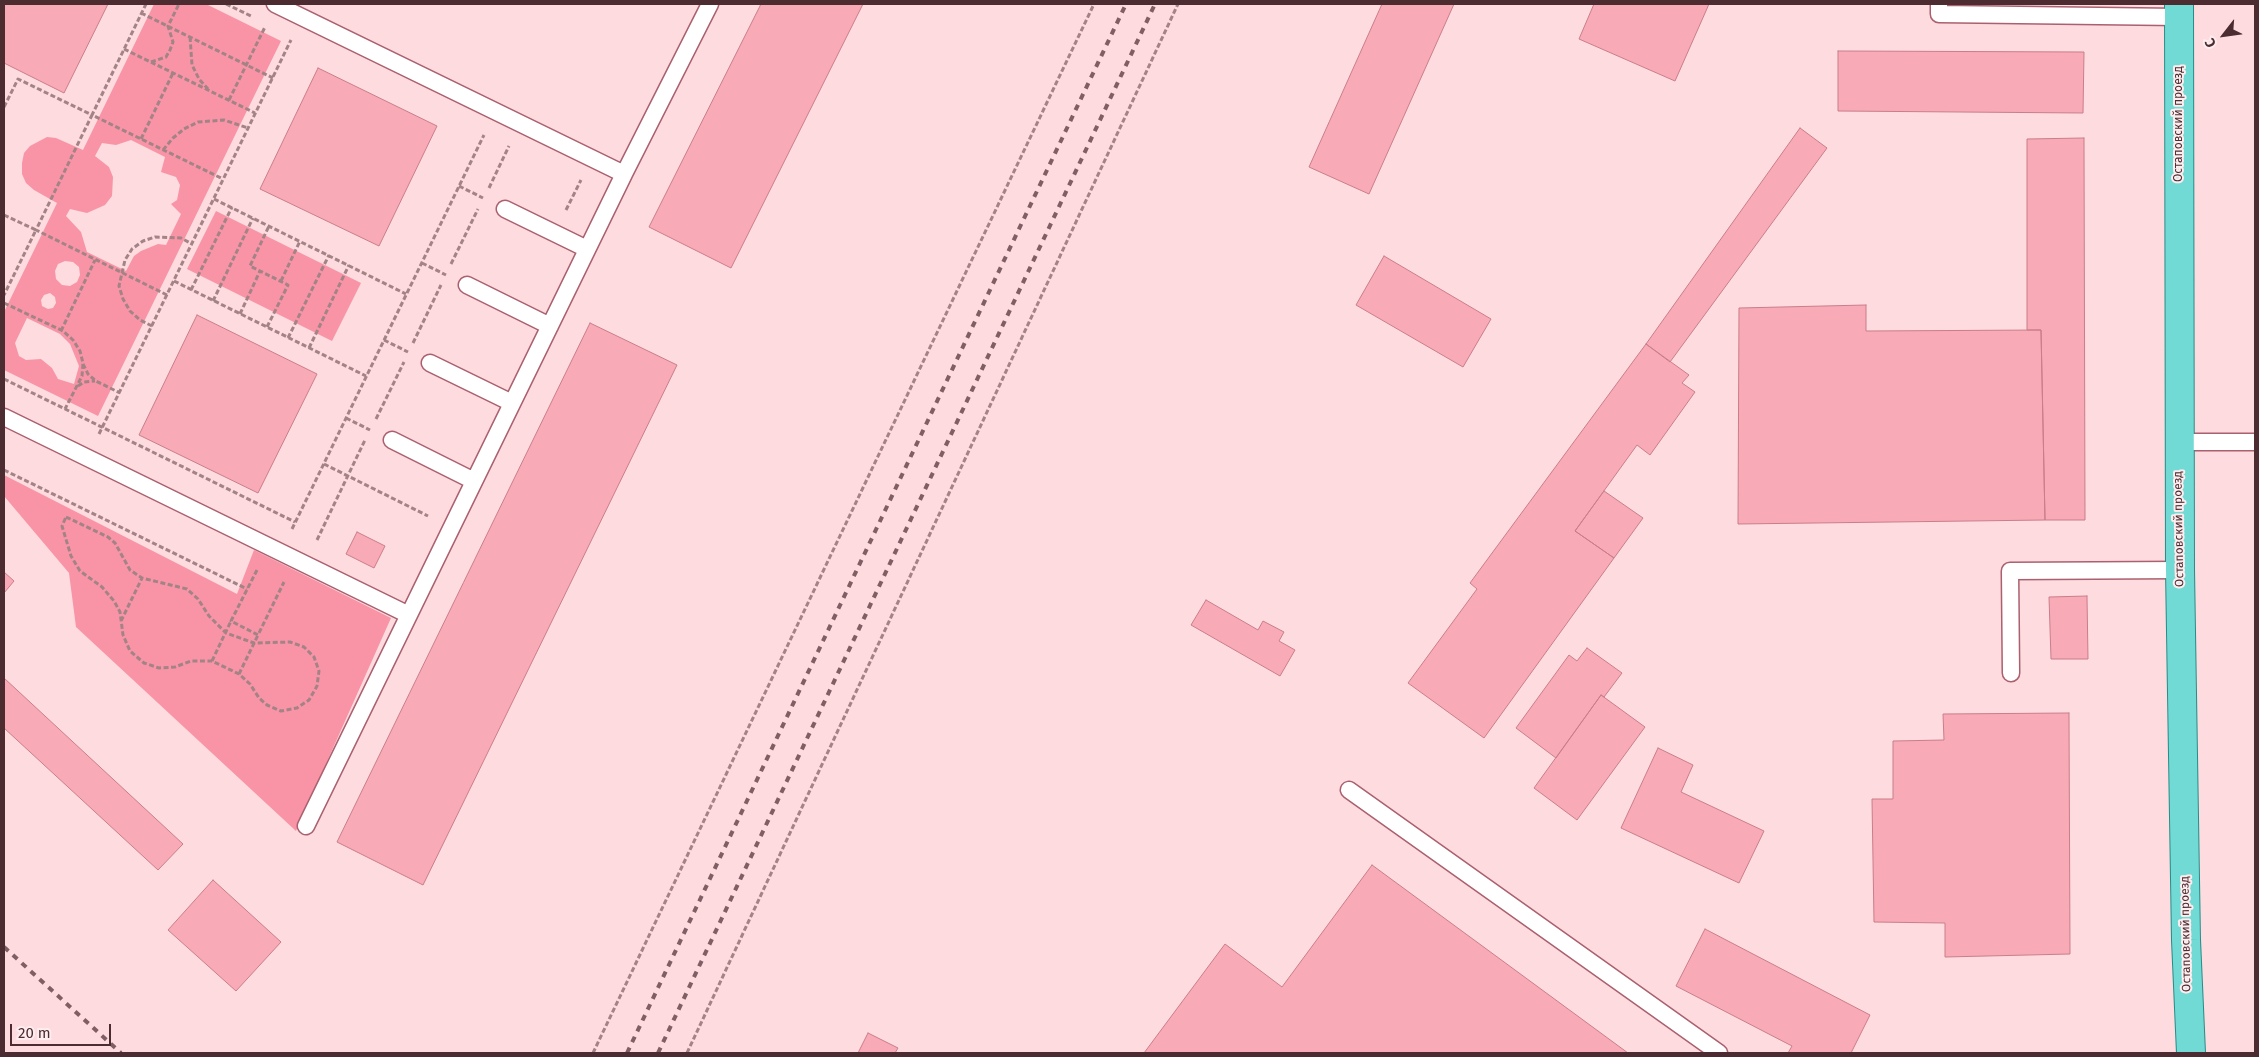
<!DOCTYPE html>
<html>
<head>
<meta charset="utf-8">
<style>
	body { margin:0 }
	#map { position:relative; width:2259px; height:1057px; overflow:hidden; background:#fddbdf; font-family:"Fira Sans",sans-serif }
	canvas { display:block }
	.frame { position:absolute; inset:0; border:5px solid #4c2c31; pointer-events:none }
	.north { position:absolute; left:2199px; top:10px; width:50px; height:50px; -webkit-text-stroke:4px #feedef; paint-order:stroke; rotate:240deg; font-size:14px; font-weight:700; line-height:20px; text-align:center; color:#4c2c31 }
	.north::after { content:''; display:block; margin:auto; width:18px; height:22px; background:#4c2c31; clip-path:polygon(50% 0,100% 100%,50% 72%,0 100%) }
	.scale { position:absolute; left:10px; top:1024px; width:101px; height:22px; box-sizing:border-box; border:2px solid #4c2c31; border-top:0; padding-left:6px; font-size:15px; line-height:18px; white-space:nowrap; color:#4c2c31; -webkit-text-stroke:4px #feedef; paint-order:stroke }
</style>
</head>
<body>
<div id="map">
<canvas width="2259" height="1057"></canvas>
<div class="frame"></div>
<div class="north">С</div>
<div class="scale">20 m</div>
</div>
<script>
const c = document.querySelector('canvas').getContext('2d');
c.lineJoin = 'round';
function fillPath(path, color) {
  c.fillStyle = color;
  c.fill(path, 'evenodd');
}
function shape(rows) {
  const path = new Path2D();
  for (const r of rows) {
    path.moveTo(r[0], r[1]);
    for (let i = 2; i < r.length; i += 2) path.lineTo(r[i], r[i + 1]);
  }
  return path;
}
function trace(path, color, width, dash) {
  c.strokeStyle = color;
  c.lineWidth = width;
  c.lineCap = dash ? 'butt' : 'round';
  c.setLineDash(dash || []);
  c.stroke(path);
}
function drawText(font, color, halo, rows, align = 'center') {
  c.font = font + ' "Fira Sans",sans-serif';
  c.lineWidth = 4;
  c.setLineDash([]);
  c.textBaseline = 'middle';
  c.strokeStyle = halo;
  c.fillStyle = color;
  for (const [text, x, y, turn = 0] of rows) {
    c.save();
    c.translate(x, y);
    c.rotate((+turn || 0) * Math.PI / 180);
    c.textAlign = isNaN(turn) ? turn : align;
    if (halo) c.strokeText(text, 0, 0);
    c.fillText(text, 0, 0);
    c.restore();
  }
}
fillPath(shape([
	[154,4,206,4,281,41,98,416,4,370,4,312,57,203,34,190,26,183,22,174,22,163,24,153,30,146,47,137,56,138,83,150],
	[131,140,165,157,161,172,176,177,180,185,177,200,171,204,181,214,166,245,158,244,141,251,134,256,126,271,87,252,81,232,66,216,70,209,87,213,105,205,112,196,113,177,109,167,95,156,102,143,116,145],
	[65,261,73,262,79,267,80,275,77,282,70,286,62,285,56,279,55,271,58,264],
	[50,293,55,297,56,303,53,308,48,309,42,306,41,300,44,295],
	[27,318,60,334,70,344,79,366,74,384,58,379,52,368,41,359,26,360,19,356,15,343],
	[216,211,361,283,332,341,187,269],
	[4,475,237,594,254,550,391,618,296,831,76,627,69,573,4,496]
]), '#f994a6');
const building = shape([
	[4,4,108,4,64,93,4,63,4,4],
	[761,4,863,4,731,268,649,227,761,4],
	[1382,4,1454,4,1369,194,1309,167,1382,4],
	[1594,4,1709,4,1675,81,1579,39,1594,4],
	[1838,51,2084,52,2083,113,1838,111,1838,51],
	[318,68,437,126,379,246,260,189,318,68],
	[1800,128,1827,148,1670,362,1646,344,1800,128],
	[2084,138,2085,520,2045,520,2041,330,2027,330,2027,139,2084,138],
	[1384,256,1491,319,1463,367,1356,305,1384,256],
	[1866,305,1866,331,2041,330,2045,520,1738,524,1739,308,1866,305],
	[197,315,317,374,258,493,139,435,197,315],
	[590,323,677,365,423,885,337,842,590,323],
	[1646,344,1689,375,1682,383,1695,392,1650,455,1637,445,1575,531,1614,558,1484,738,1408,683,1477,589,1470,583,1646,344],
	[1604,491,1643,518,1614,558,1575,531,1604,491],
	[357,532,385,546,374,568,346,554,357,532],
	[4,572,14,581,4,593,4,572],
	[2087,596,2088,659,2051,659,2049,597,2087,596],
	[1206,600,1258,630,1263,621,1284,632,1279,641,1295,650,1280,676,1191,625,1206,600],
	[1587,648,1622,673,1604,697,1601,695,1556,758,1516,728,1569,655,1577,661,1587,648],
	[4,678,183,844,158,870,4,728,4,678],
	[1601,695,1645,727,1577,820,1534,788,1601,695],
	[2069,713,2070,954,1945,957,1945,923,1874,922,1872,799,1893,799,1893,741,1944,740,1943,714,2069,713],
	[1658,748,1693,765,1681,792,1764,831,1739,883,1621,828,1658,748],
	[1372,865,1628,1053,1144,1053,1225,944,1282,987,1372,865],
	[213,880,281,942,236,991,168,930,213,880],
	[1705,929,1870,1015,1851,1053,1788,1053,1792,1046,1676,986,1705,929],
	[868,1033,898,1048,895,1053,858,1053,868,1033]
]);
fillPath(building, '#f9aab7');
trace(building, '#ca7d8a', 1);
const lane = shape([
	[275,4,624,174,306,826],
	[1939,4,1939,14,2179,17],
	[624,174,710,4],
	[505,209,587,249],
	[467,285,550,326],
	[430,363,512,403],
	[4,417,409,615],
	[392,440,474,481],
	[2179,442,2255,442],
	[2011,673,2010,571,2180,570],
	[1349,790,1719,1053]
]);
const primary = shape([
	[2179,4,2180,570,2186,940,2191,1053]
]);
trace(lane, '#aa606e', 19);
trace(primary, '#268d89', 30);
trace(shape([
	[226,4,253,17],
	[141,13,273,78],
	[190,37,192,65,199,79,208,89],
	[124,49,255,113],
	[151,62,166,57,170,50,173,42,168,26,179,4],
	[229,100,265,27],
	[4,107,18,79,92,115,146,4],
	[141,139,173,73],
	[163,150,173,138,184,129,198,122,224,120,248,128],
	[459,186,483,198],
	[489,188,509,146],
	[214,199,406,294],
	[566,210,581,180],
	[4,215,36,230,4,295],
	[422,263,446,275],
	[451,264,478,209],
	[174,281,366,376],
	[281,281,300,241],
	[191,290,232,207],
	[167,295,36,230,92,115,223,179],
	[213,301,253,218],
	[4,303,63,331,73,340,80,351,83,363,82,376,65,409],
	[240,314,260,271],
	[152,326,140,320,130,311,123,299,119,286,125,260,132,249,143,241,155,237,181,238,192,244],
	[267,327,288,285,250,266,269,226],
	[61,331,95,260],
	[288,338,329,255],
	[384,340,408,352],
	[413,343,441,285],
	[309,348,349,265],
	[83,364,88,374,96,381,120,393],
	[4,379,295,522],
	[78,386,84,382,95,381],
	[346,418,370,430],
	[376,419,404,362],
	[99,434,291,40],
	[324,464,428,516],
	[4,470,247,589],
	[66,517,108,537,115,543,130,570,142,578,187,589,198,599,209,616,226,633,254,643,290,642,304,647,314,657,319,671,317,686,309,700,297,708,281,711,267,705,259,698,250,684,239,674,212,661,191,661,175,667,159,668,144,663,130,651,123,635,120,612,114,601,102,587,80,571,71,556,62,526,66,517],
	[292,529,484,135],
	[317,540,365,440],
	[257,570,231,621,258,635,284,582],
	[121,621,142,578],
	[212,661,231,621],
	[239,674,258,635],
	[593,1053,1094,4],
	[687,1053,1178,4]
]), '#a48387', 3, [5, 2.5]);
trace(lane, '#fff', 16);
trace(primary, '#71dad4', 28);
trace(shape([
	[4,947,121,1053],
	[627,1053,1126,4],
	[658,1053,1155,4]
]), '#805f64', 4, [6, 6]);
drawText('12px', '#4c2c31', '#feedef', [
	["Остаповский проезд",2179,124,-90],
	["Остаповский проезд",2179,529,-91],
	["Остаповский проезд",2186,934,-91]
]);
</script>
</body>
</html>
